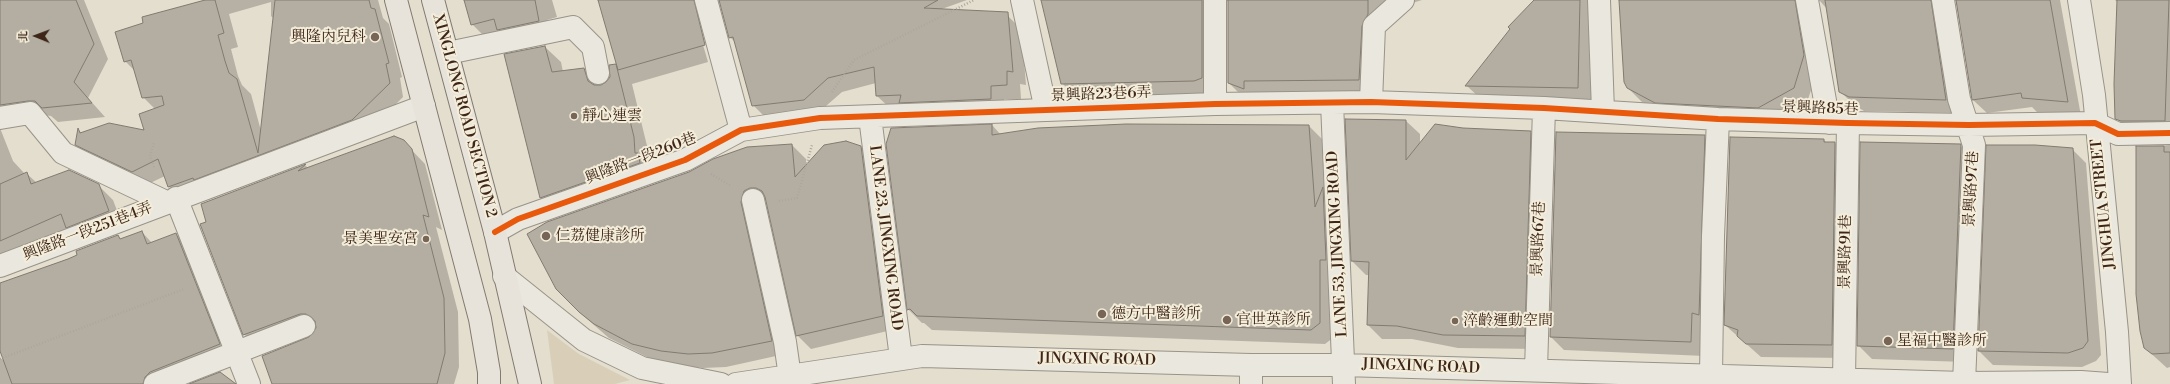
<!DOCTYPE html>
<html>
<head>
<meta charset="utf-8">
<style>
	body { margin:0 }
	#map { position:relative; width:2170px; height:384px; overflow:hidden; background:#e4dece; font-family:"Libre Bodoni","Noto Serif TC",serif }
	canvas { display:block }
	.north { position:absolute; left:16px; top:16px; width:40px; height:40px; -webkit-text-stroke:3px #f4edd9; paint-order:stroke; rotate:271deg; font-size:11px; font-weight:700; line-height:16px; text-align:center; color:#3d2517 }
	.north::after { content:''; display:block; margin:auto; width:14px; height:18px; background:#3d2517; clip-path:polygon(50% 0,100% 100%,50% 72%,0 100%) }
</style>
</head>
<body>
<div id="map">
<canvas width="2170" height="384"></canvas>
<div class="north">北</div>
</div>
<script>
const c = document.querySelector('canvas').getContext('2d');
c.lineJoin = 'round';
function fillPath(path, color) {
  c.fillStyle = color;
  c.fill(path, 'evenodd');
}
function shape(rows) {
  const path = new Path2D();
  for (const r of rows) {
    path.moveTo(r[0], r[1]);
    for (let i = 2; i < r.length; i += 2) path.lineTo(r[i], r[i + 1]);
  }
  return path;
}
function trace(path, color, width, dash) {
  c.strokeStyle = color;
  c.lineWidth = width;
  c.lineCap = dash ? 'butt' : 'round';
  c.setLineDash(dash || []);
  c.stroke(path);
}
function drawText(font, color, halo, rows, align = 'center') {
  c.font = font + ' "Libre Bodoni","Noto Serif TC",serif';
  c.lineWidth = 4;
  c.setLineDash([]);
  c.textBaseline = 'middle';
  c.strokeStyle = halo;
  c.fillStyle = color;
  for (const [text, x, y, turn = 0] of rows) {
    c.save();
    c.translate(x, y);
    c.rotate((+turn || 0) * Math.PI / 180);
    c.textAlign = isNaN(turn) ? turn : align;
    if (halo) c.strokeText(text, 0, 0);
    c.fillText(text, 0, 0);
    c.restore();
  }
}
fillPath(shape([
	[547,330,579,354,630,380,615,384,554,384]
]), '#d9cfb9');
fillPath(shape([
	[0,0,84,0,108,59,88,98,105,117,58,122,51,116,43,115,0,128,13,161,25,174,26,173,37,183,98,185,113,200,123,226,0,260],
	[208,0,378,0,383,18,389,24,402,77,400,78,403,97,366,134,183,200,169,186,165,176,146,185,90,159,76,145,79,130,82,134,146,131,155,109,143,97,136,72,125,61],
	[271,2,271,16,274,19,261,131,251,94,242,85,238,76,231,49,238,47,229,14],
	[465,0,552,0,557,17,547,20,550,33,484,36,472,24],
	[599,0,690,0,708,62,632,84,649,154,650,167,557,213,541,197,545,47,561,62,563,72,584,69,600,86,607,83,616,66,619,68],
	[720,0,967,0,939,10,1005,13,1019,27,1022,37,1026,85,1020,84,1021,99,1004,99,1004,113,891,109,877,96,876,83,842,92,818,113,767,119,753,105,736,43,730,37],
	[1042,0,1422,0,1409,4,1379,31,1373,94,1242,96,1228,82,1228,1,1222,3,1208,94,1076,97,1062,83],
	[1535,0,1595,0,1592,103,1482,100,1467,86],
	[1620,0,2060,0,2081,116,2037,112,2032,107,1987,113,1973,100,1956,1,1949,4,1960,113,1864,111,1854,105,1840,91,1827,9,1820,1,1813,4,1818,70,1807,102,1772,121,1670,116,1642,102,1627,87],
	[2115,0,2170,0,2170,135,2131,133,2116,118,2118,3],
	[1346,120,1406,121,1420,134,1420,145,1463,129,1530,132,1544,145,1538,349,1458,348,1412,339,1382,339,1368,325,1370,275,1366,275,1352,261],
	[992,125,1001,135,1309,126,1323,140,1334,337,1325,344,932,330,924,323,922,323,908,309],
	[1704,136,1718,150,1705,356,1564,350,1551,337],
	[1824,140,1827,143,1835,143,1848,157,1845,358,1761,357,1725,325],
	[403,141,425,164,442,230,436,227,458,312,459,367,454,384,273,384,318,327,258,348,244,334,202,204,305,165,308,168],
	[792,145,806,159,806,166,861,147,875,161,896,329,811,349,797,335,767,201,764,201,785,354,726,367,703,368,675,365,647,357,609,338,579,312],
	[1960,145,1974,159,1966,362,1872,359,1858,345],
	[2170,145,2170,367,2167,368,2145,348,2137,147],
	[2072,149,2086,163,2101,355,2096,361,2082,367,1993,365,1979,351],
	[142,232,152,243,176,234,190,248,233,358,169,384,0,384,0,358,5,361,0,348,0,284,78,255,118,236,121,240]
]), '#0003');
const building = shape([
	[0,0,76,0,94,44,74,82,92,103,42,108,35,101,28,101,0,105,0,0],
	[205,0,215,0,224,33,218,35,225,61,229,73,237,79,258,153,275,0,369,0,371,8,375,9,389,63,386,64,390,83,352,120,194,180,193,178,168,187,158,159,132,172,75,145,78,128,80,133,109,123,144,130,139,114,164,105,162,96,142,98,131,60,124,62,115,32,143,23,142,17,205,0],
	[464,0,535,0,539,21,497,30,494,19,471,25,464,0],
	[598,0,694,0,705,45,618,70,598,0],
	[719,0,938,0,924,8,1008,12,1013,72,1007,71,1007,85,991,86,991,99,899,103,901,95,876,96,874,67,828,78,804,100,752,106,733,37,729,38,719,0],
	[1041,0,1202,0,1202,78,1194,81,1061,84,1041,0],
	[1228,0,1368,0,1368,14,1362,26,1359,80,1244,81,1244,89,1228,83,1228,0],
	[1534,0,1580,0,1578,88,1465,86,1510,29,1508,27,1534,0],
	[1619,0,1795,0,1804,55,1794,88,1758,108,1655,103,1627,88,1624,82,1619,0],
	[1825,0,1931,0,1946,100,1849,97,1839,92,1825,0],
	[1956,0,2050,0,2068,102,2022,98,2021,93,1972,100,1956,0],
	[2117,0,2169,0,2165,121,2121,121,2115,119,2114,84,2117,0],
	[545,46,552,72,584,68,588,81,594,85,601,85,606,82,610,77,609,65,616,64,634,137,635,153,638,153,640,163,540,198,504,54,545,46],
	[1345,119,1406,120,1406,160,1435,124,1463,128,1531,131,1525,336,1443,335,1397,326,1367,325,1369,262,1351,261,1345,119],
	[992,124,992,135,1038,128,1126,124,1309,125,1315,207,1323,187,1326,260,1320,260,1320,323,1311,330,917,316,910,309,907,310,886,144,891,128,992,124],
	[1556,132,1705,135,1699,315,1692,313,1691,342,1550,337,1556,132],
	[394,136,404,140,412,149,429,217,423,215,444,298,445,353,437,384,272,384,262,356,309,337,316,328,315,321,306,314,300,314,243,335,200,224,206,222,201,204,306,164,298,171,394,136],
	[1730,137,1824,139,1824,142,1835,142,1832,345,1746,344,1737,336,1738,330,1724,325,1730,137],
	[846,141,861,146,883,316,796,336,765,197,762,191,756,188,750,188,744,191,741,202,772,341,712,353,688,354,661,351,632,344,594,324,579,312,556,289,527,234,547,222,689,172,713,159,747,147,792,144,795,177,824,145,846,141],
	[1860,142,1961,144,1953,349,1857,346,1860,142],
	[1986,145,2035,145,2073,148,2088,341,2083,348,2068,353,1978,351,1986,145],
	[2136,146,2164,146,2164,152,2170,152,2170,353,2152,354,2144,348,2140,331,2136,294,2136,146],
	[69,170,99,184,109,211,66,228,61,214,0,241,0,184,27,172,31,184,69,170],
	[142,231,147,244,176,233,220,344,150,372,145,377,143,384,12,384,0,351,0,283,68,259,77,255,76,251,118,235,120,239,142,231],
	[220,372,236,384,189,384,220,372]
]);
fillPath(building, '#b4aea2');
trace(building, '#827a70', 1);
const minor = shape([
	[706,0,741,130],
	[1022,0,1046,110],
	[1599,0,1603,111],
	[1807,0,1829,123],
	[1943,0,1959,99,1974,145,1964,383],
	[2079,0,2094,95,2117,332,2120,384],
	[448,53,573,27,593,47,598,73],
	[1371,102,1374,26,1403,0],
	[1332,103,1344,384],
	[1215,104,1215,0],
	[870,117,901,358],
	[0,118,30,113,63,153,166,202],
	[176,198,249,384],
	[753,200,785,342,790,377],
	[495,232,518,219,685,160,741,130,820,118,1215,104,1371,102,1544,108,1718,119,1848,123,1969,125,2095,123,2118,134,2170,133],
	[0,266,424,106],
	[504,276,584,340,642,368,721,384],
	[1536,370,1544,108],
	[1711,376,1713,236,1718,119],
	[1844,380,1848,123],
	[155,384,304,326],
	[736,384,922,356,1251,365,1343,365,1964,383,2081,382,2108,384],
	[1251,384,1251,365]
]);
const major = shape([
	[396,0,480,319,489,372,489,384],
	[433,0,495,232,530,384]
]);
trace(minor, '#999388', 24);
trace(major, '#827a70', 24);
trace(shape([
	[832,92,854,60,974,0],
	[154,167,150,156,154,143],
	[711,174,731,186],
	[779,201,797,198,812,145],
	[0,359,184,289]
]), '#aba69e', 2.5, [1, 2]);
trace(minor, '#eae7df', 22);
trace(major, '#e7e3da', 22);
trace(shape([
	[495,232,518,219,685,160,741,130,820,118,1215,104,1371,102,1544,108,1718,119,1848,123,1969,125,2095,123,2118,134,2170,133]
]), '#e8590c', 6);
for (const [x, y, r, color] of [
	[375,37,5,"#776657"],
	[574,116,4,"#776657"],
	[546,236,5,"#776657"],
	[426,239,4,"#776657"],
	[1102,314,5,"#776657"],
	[1227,320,5,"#776657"],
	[1455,321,4,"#776657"],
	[1888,341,5,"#776657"]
]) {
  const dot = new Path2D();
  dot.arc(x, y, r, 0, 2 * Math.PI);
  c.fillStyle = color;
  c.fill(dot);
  trace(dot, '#f4edd9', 1.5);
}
drawText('15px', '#3d2517', '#f4edd9', [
	["興隆內兒科",366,37,"right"],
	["靜心連雲",582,116],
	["仁荔健康診所",555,236],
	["景美聖安宮",418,239,"right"],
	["德方中醫診所",1111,314],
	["官世英診所",1236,320],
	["淬齡運動空間",1463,321],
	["星福中醫診所",1897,341]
], 'left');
drawText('15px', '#3d2517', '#f4edd9', [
	["景興路23巷6弄",1101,95,-2],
	["景興路85巷",1820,109,2],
	["XINGLONG ROAD SECTION 2",464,116,75],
	["興隆路一段260巷",641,159,-21],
	["景興路97巷",1972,189,-87],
	["JINGHUA STREET",2104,204,-96],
	["興隆路一段251巷4弄",88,232,-21],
	["LANE 23, JINGXING ROAD",885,238,83],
	["景興路67巷",1539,239,-88],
	["LANE 53, JINGXING ROAD",1338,244,-93],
	["景興路91巷",1846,252,-89],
	["JINGXING ROAD",1097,360,1],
	["JINGXING ROAD",1421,367,2]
]);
</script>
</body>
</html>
